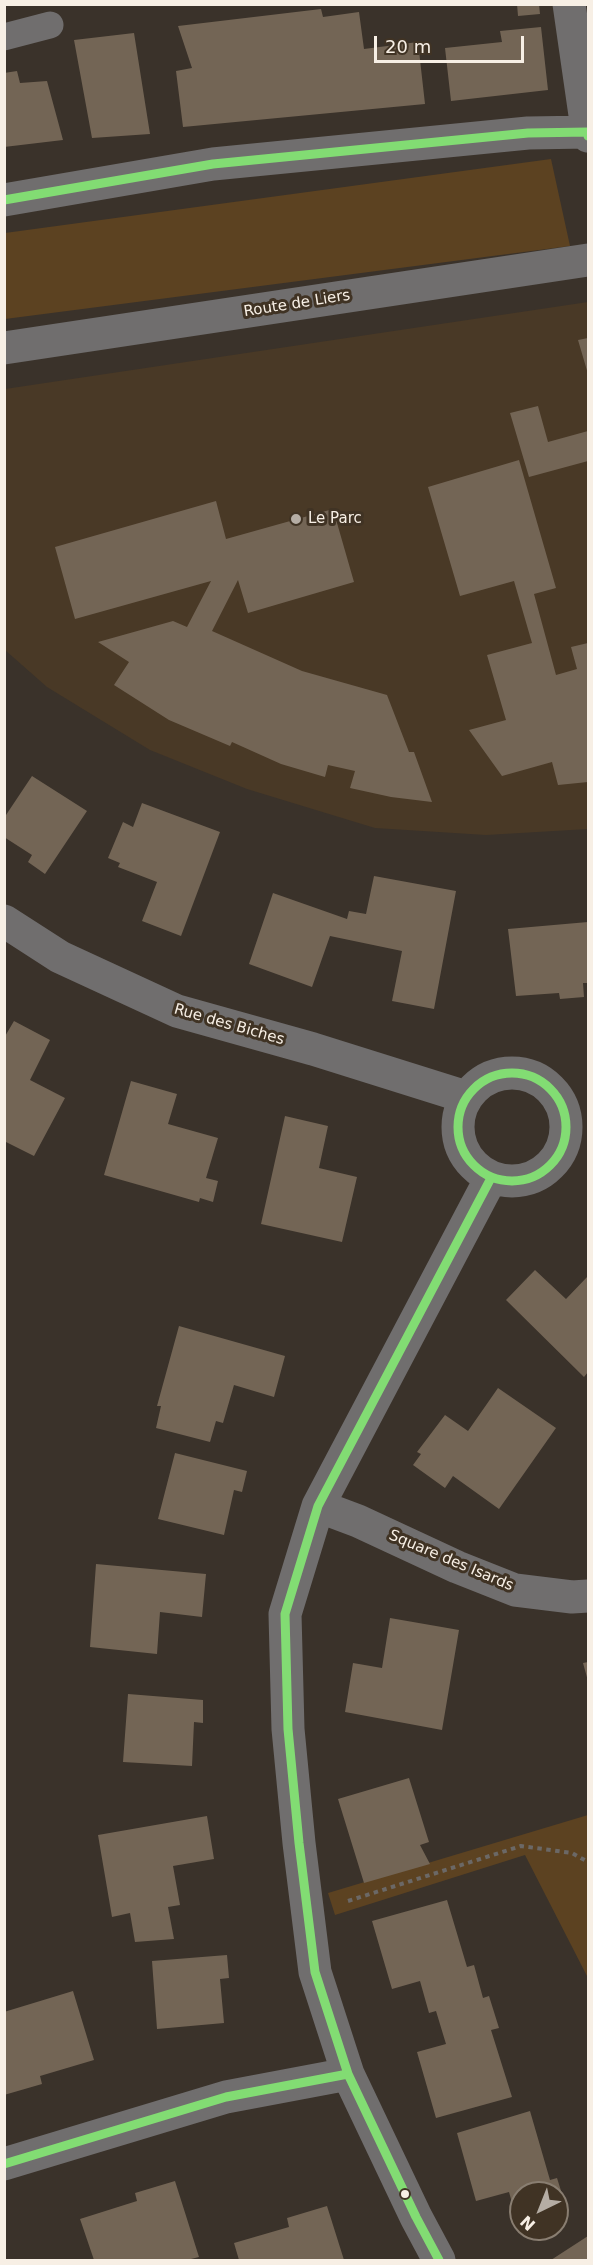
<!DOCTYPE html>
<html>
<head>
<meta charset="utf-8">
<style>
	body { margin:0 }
	#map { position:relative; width:593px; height:2265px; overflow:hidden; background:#3a322a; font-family:"DejaVu Sans",sans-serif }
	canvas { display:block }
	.frame { position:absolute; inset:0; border:6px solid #f7efe5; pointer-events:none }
	.north { position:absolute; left:509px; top:2181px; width:60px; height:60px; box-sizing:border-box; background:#403324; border:2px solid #897e71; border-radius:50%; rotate:223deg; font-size:16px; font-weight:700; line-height:24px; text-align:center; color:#f7efe5 }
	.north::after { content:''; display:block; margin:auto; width:21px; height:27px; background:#b5ada4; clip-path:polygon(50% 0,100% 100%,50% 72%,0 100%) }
	.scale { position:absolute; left:374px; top:36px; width:150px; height:27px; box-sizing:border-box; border:3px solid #f7efe5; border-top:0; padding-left:8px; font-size:18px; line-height:21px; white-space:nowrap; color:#f7efe5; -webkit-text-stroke:4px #403324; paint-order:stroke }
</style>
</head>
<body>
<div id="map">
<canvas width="593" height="2265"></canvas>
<div class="frame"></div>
<div class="north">N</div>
<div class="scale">20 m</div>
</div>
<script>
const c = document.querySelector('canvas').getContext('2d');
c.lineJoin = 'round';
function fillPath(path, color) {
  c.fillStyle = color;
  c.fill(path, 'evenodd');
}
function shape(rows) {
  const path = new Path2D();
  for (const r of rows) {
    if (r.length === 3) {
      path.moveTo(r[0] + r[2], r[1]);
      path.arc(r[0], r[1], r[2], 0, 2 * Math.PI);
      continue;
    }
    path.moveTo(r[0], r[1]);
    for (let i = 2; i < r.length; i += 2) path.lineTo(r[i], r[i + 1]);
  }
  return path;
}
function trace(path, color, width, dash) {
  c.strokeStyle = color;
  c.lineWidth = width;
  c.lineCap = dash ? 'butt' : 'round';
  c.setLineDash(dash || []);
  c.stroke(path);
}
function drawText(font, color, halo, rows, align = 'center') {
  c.font = font + ' "DejaVu Sans",sans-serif';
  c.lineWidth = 6;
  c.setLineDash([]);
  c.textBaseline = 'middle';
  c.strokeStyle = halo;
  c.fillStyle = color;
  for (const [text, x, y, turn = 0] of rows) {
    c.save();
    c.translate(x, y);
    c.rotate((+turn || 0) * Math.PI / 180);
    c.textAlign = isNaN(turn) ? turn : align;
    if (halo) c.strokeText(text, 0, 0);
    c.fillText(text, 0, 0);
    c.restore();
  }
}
fillPath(shape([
	[588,302,588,829,486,835,375,828,247,789,150,750,47,687,5,650,5,389]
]), '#493926');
fillPath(shape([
	[551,159,570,246,5,319,5,233],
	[588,1815,588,1978,525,1855,335,1915,328,1893]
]), '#5c4221');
fillPath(shape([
	[517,4,539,4,540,14,518,16],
	[321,9,323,17,359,12,364,49,418,42,425,104,183,127,176,71,192,68,178,26],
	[541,27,548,90,451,101,445,48,502,42,500,31],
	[134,33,150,134,92,138,74,40],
	[17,71,20,83,47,81,63,140,4,147,4,73],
	[588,338,588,374,578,340],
	[538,406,548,442,588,431,588,461,529,477,510,413],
	[519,460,556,588,534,594,556,675,577,669,571,647,588,643,588,782,558,785,552,762,502,776,469,730,506,720,487,655,532,643,514,581,460,596,428,487],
	[216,501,226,539,333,509,354,582,248,613,238,580,212,631,302,671,387,695,409,752,414,752,432,802,391,797,350,788,355,771,328,765,325,777,281,764,232,742,230,746,169,720,114,685,129,662,98,642,173,621,187,627,211,581,75,619,55,547],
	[32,776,87,811,45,874,28,862,32,855,4,837,4,818],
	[142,803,220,832,181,936,142,921,157,882,118,867,120,863,108,858,123,822,133,827],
	[374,876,456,891,434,1009,392,1001,402,951,330,936,312,987,249,964,273,893,347,919,349,911,366,914],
	[588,922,588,983,583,983,584,997,560,999,559,993,516,996,508,929],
	[14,1021,50,1040,30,1080,65,1098,34,1156,4,1141,4,1038],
	[131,1081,177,1094,168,1124,218,1138,206,1178,218,1181,213,1202,200,1198,199,1202,104,1175],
	[285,1116,328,1126,319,1168,357,1177,342,1242,261,1224],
	[535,1270,566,1299,588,1276,588,1372,584,1377,506,1300],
	[179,1326,285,1356,274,1397,234,1385,223,1423,216,1421,210,1442,156,1428,161,1406,157,1406],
	[498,1388,556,1428,499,1509,453,1476,445,1488,413,1465,421,1454,417,1452,445,1415,468,1431],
	[175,1453,247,1471,242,1492,234,1490,224,1535,158,1519],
	[96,1564,206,1574,202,1617,160,1612,157,1654,90,1647],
	[390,1618,459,1630,442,1730,345,1712,353,1663,382,1668],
	[588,1662,588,1681,583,1663],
	[128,1694,203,1700,203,1723,194,1722,192,1766,123,1762],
	[409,1778,429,1842,420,1845,430,1864,364,1883,338,1799],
	[207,1816,214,1859,173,1866,180,1905,168,1907,174,1939,135,1942,130,1913,112,1917,98,1835],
	[447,1900,467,1967,474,1965,483,1998,489,1996,499,2028,491,2030,512,2097,436,2118,417,2052,446,2044,436,2011,429,2013,420,1981,392,1989,372,1921],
	[227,1955,229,1978,220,1979,224,2023,157,2029,152,1961],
	[73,1991,94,2060,40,2076,42,2084,4,2095,4,2012],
	[530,2111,550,2180,557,2178,567,2210,557,2213,557,2193,521,2193,521,2224,518,2224,509,2192,476,2201,457,2133],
	[175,2181,199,2257,187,2260,94,2260,80,2219,137,2201,135,2193],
	[327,2206,344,2260,239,2260,234,2243,289,2227,287,2218],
	[588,2236,588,2260,551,2260]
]), '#736555');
trace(shape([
	[348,1901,521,1846,572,1853,588,1862]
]), '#6b6866', 4, [4.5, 4.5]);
trace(shape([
	[4,37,50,25]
]), '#706e6e', 27);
trace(shape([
	[569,4,588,136],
	[4,200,213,164,528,133,588,132],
	[4,348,588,260],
	[4,921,60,957,177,1011,313,1049,466,1097],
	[512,1127,54],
	[318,1506,358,1521,457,1567,515,1590,572,1597,588,1596],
	[4,2164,226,2097,348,2074],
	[439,2260,416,2217,348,2074,315,1972,299,1843,288,1729,285,1614,318,1506,491,1178]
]), '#706e6e', 33);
trace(shape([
	[4,200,213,164,528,133,588,132,588,136],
	[512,1127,54],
	[4,2164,226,2097,348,2074],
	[439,2260,416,2217,348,2074,315,1972,299,1843,288,1729,285,1614,318,1506,491,1178]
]), '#82dc73', 9);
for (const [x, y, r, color] of [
	[296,519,6,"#b5ada4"],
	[405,2194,5,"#f7efe5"]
]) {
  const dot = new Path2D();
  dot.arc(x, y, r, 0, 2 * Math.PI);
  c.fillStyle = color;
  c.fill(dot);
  trace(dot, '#403324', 2);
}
drawText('15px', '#f7efe5', '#403324', [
	["Route de Liers",297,304,-9],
	["Rue des Biches",229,1025,16],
	["Square des Isards",451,1561,23]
]);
drawText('15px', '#f7efe5', '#403324', [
	["Le Parc",308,519]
], 'left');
</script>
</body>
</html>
